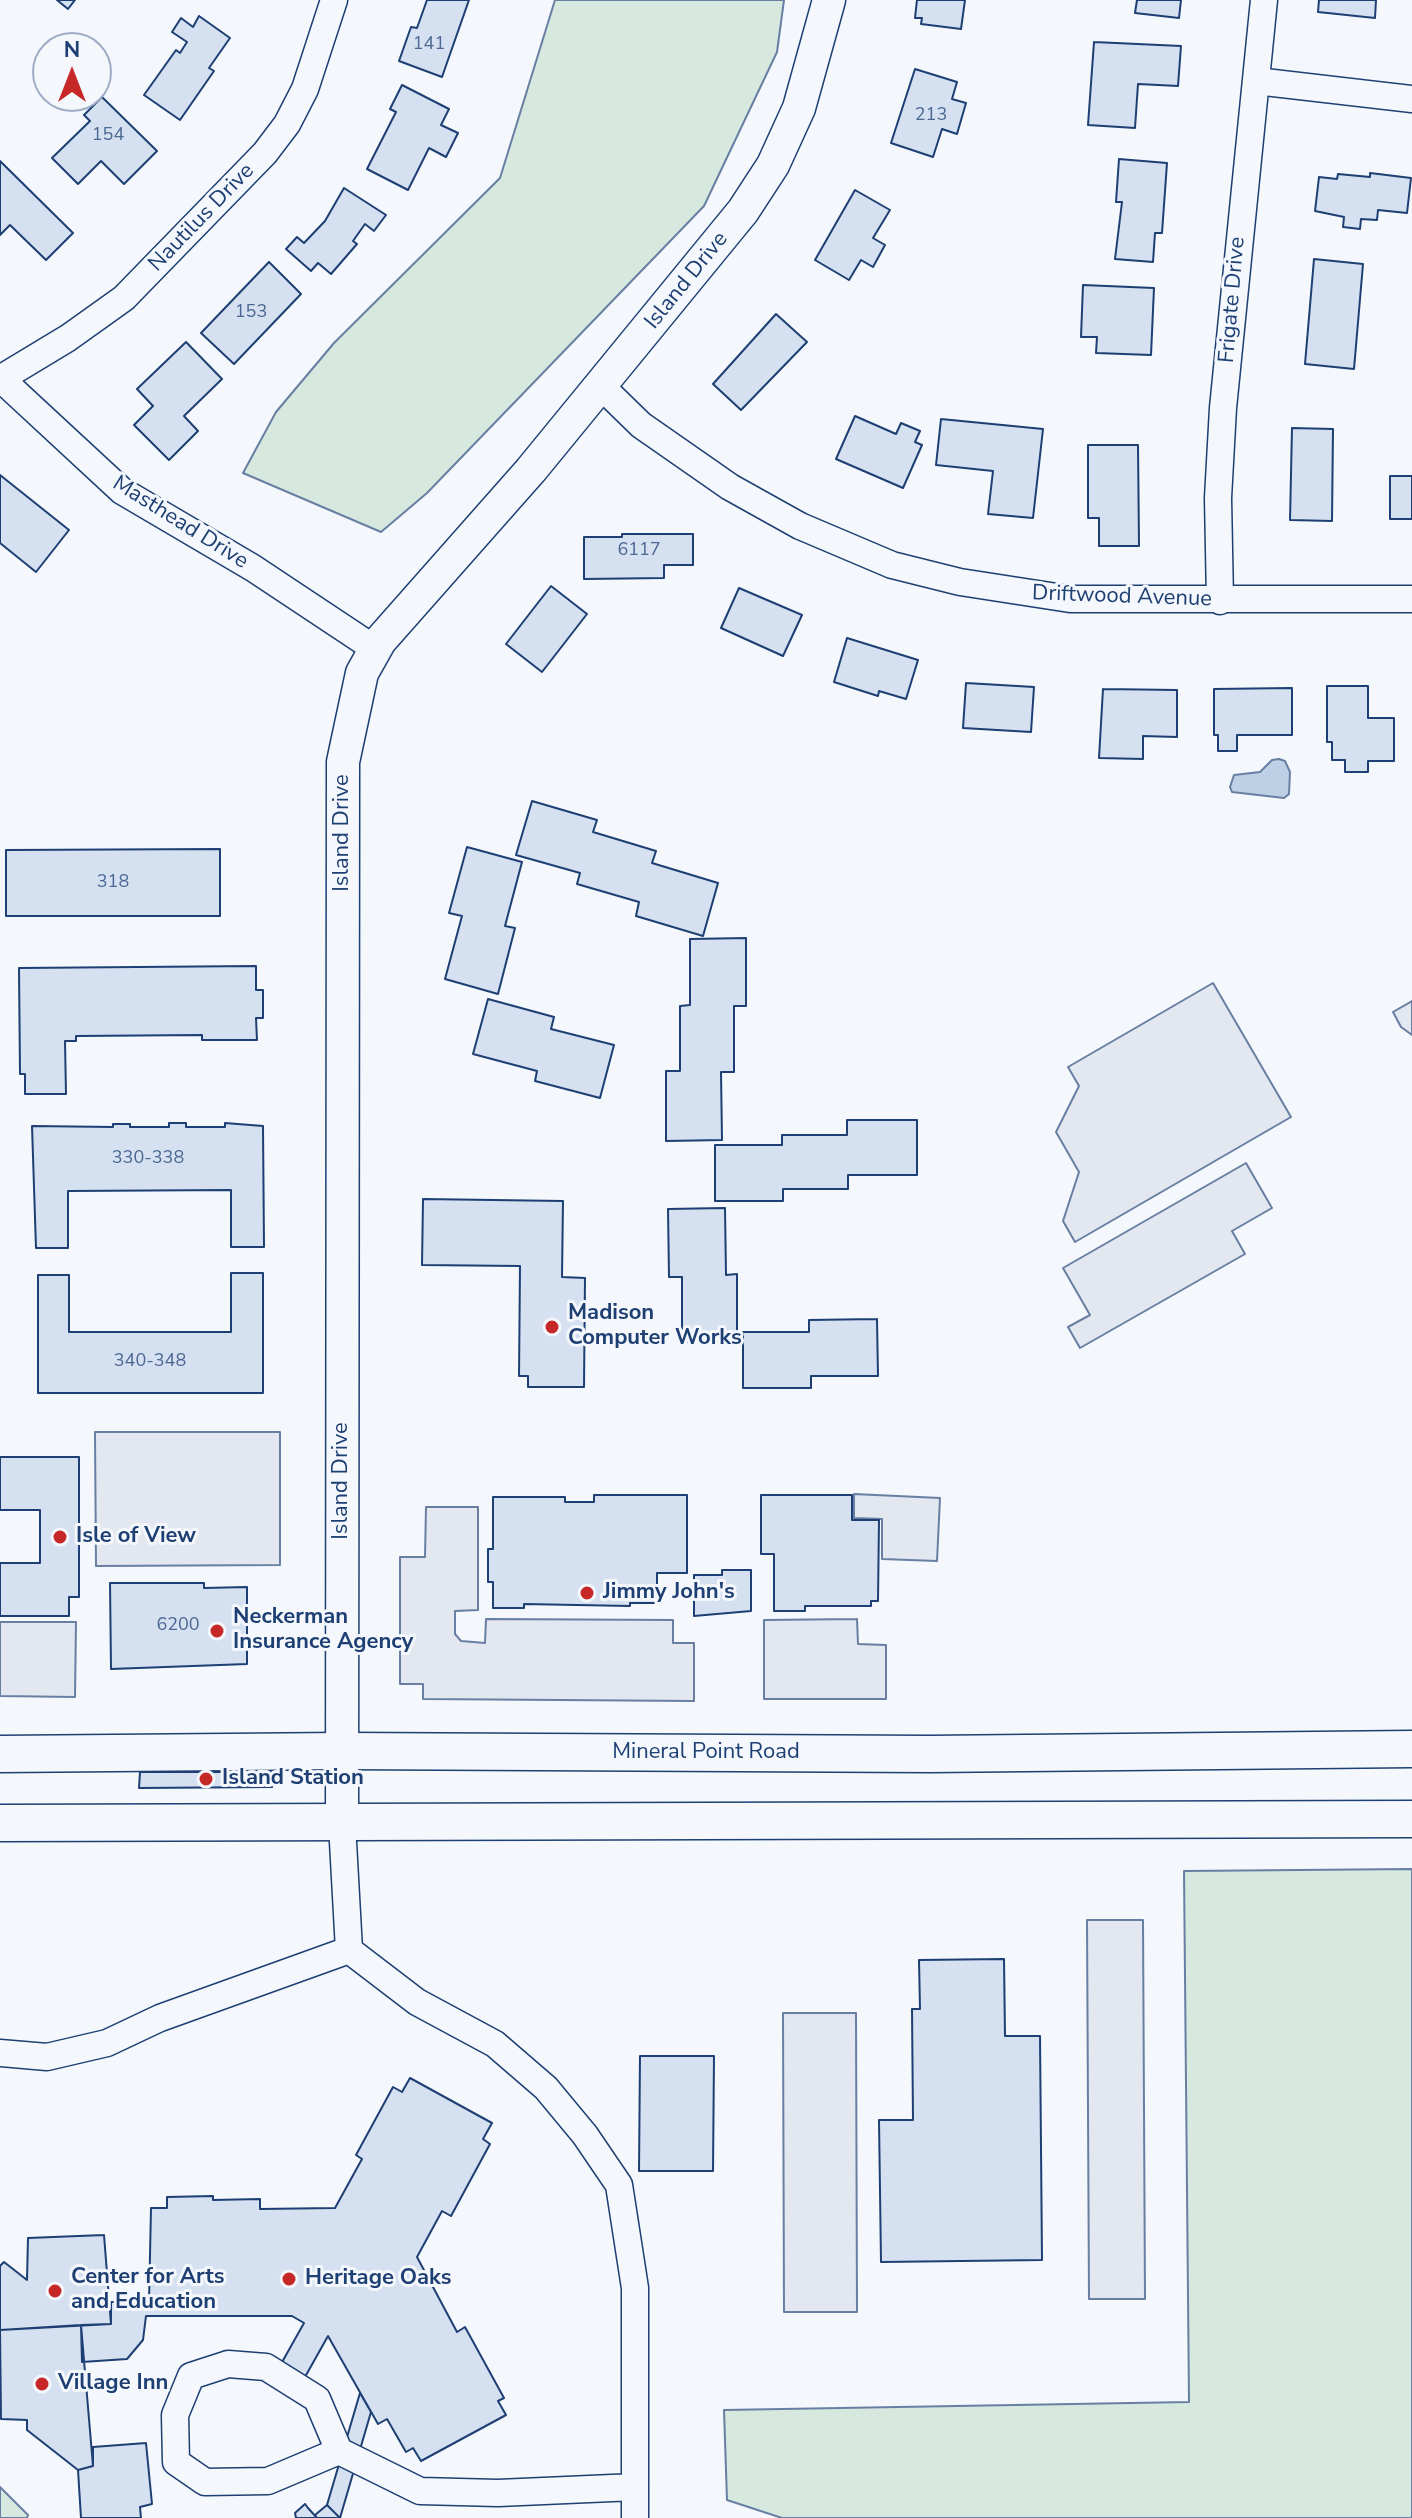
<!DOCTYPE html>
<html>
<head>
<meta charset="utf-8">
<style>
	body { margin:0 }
	#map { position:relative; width:1412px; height:2518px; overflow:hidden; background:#f4f7fb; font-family:"Nunito Sans",sans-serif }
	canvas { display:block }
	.north { position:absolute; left:32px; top:32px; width:80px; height:80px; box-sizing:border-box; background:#f4f7fb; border:2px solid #9eadc5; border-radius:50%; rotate:0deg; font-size:22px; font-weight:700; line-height:32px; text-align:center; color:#1d3f73 }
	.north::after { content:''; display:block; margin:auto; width:28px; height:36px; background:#c62828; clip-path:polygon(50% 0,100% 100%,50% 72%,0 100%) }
</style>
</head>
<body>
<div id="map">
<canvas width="1412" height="2518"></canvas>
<div class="north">N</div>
</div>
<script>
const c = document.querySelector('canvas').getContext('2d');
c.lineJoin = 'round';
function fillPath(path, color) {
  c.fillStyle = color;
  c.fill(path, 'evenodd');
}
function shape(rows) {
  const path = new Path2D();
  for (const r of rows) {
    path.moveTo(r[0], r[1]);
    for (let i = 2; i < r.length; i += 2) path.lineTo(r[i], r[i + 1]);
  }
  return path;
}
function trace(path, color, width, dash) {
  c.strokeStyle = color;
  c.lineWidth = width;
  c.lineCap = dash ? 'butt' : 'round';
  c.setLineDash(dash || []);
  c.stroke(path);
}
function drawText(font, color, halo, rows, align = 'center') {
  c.font = font + ' "Nunito Sans",sans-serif';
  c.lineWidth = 6;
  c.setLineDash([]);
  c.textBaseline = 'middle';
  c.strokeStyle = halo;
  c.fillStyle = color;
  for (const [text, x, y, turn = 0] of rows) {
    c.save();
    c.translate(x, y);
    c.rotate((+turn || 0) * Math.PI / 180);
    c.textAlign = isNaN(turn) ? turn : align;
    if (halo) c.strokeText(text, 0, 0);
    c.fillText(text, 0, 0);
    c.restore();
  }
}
const green = shape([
	[555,0,784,0,777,52,704,206,427,493,381,532,243,473,276,412,334,343,500,178,555,0],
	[1412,1869,1412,2518,782,2518,727,2500,724,2410,1189,2402,1184,1871,1412,1869],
	[0,2487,28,2515,27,2518,0,2518,0,2487]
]);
fillPath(green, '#d7e8df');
trace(green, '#687fa3', 2);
const parking = shape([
	[1213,983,1291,1117,1075,1242,1063,1221,1079,1172,1056,1132,1079,1086,1068,1067,1213,983],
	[1412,1001,1412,1035,1401,1027,1393,1012,1412,1001],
	[1246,1163,1272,1208,1232,1231,1245,1254,1080,1348,1068,1327,1090,1315,1063,1268,1246,1163],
	[280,1432,280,1565,96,1566,95,1432,280,1432],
	[854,1494,940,1498,937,1561,882,1559,882,1519,854,1518,854,1494],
	[426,1507,478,1507,478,1610,455,1611,455,1634,461,1641,485,1643,486,1619,673,1620,673,1643,694,1643,694,1701,423,1699,423,1684,400,1684,400,1557,425,1557,426,1507],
	[857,1619,858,1644,886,1645,886,1699,764,1699,764,1620,857,1619],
	[0,1622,76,1622,75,1697,0,1696,0,1622],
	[1087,1920,1143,1920,1145,2299,1089,2299,1087,1920],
	[783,2013,856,2013,857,2312,784,2312,783,2013]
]);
fillPath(parking, '#e3e8f0');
trace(parking, '#687fa3', 2);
const water = shape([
	[1279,759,1285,761,1290,772,1289,794,1284,798,1232,792,1230,787,1234,775,1260,772,1272,760,1279,759]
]);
fillPath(water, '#bed0e5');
trace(water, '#687fa3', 2);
const building = shape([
	[57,0,75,0,68,9,57,0],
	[427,0,469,0,442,77,399,61,411,27,417,28,427,0],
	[917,0,965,0,961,29,921,24,922,18,915,18,917,0],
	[1137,0,1181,0,1179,18,1135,13,1137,0],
	[1319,0,1376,0,1375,18,1318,12,1319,0],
	[199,16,230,38,209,68,214,71,180,120,144,95,176,50,180,53,187,42,172,32,181,18,193,27,199,16],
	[1094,42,1181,46,1178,86,1138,84,1135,128,1088,125,1094,42],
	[915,69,957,82,952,99,966,103,957,134,942,129,933,157,891,143,915,69],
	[402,85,449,109,441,125,458,133,446,157,429,148,408,190,367,169,396,112,390,109,402,85],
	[102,97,157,151,124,184,101,161,78,184,52,158,90,121,84,115,102,97],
	[1119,159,1167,163,1162,233,1155,233,1153,262,1115,259,1122,202,1116,202,1119,159],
	[0,161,73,233,46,260,10,225,0,235,0,161],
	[1370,173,1411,178,1407,213,1378,210,1377,220,1361,219,1360,229,1343,227,1344,217,1315,211,1319,177,1337,179,1338,174,1370,177,1370,173],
	[344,188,386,215,374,231,365,224,353,241,357,244,331,274,318,263,311,271,286,249,297,237,304,243,325,221,344,188],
	[855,190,890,210,873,238,885,245,873,267,861,260,849,280,815,260,855,190],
	[1314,259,1363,264,1354,369,1305,364,1314,259],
	[269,262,301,294,234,364,201,333,269,262],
	[1083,285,1154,288,1151,355,1096,353,1097,337,1081,337,1083,285],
	[776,314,807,342,741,410,713,384,776,314],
	[186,342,222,379,184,416,198,431,169,460,134,425,153,406,137,389,186,342],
	[855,416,896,434,901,423,920,431,915,442,922,445,903,488,836,459,855,416],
	[941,419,1043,429,1033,518,988,514,993,471,936,465,941,419],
	[1292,428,1333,429,1332,521,1290,520,1292,428],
	[1088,445,1138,445,1139,546,1099,546,1099,518,1088,518,1088,445],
	[0,475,69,530,36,572,0,543,0,475],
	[1390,476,1412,476,1412,519,1390,519,1390,476],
	[622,534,693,534,693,565,664,565,664,578,584,579,584,537,622,537,622,534],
	[551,586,587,614,542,672,506,644,551,586],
	[739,588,802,615,783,656,721,628,739,588],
	[847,638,918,660,906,699,879,691,878,696,834,682,847,638],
	[966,683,1034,687,1031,732,963,728,966,683],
	[1327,686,1368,686,1368,718,1394,718,1394,761,1368,761,1368,772,1345,772,1345,760,1332,760,1332,742,1327,742,1327,686],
	[1292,688,1292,735,1237,735,1237,751,1218,751,1218,735,1214,735,1214,689,1292,688],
	[1103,689,1177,690,1177,737,1143,736,1143,759,1099,758,1103,689],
	[532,801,597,820,593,832,656,851,652,863,718,883,703,936,636,916,639,902,577,884,580,873,516,855,532,801],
	[467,847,522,862,505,926,515,928,498,994,445,979,462,916,449,913,467,847],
	[220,849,220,916,6,916,6,850,220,849],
	[746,938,746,1006,734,1006,734,1072,721,1072,722,1140,666,1141,666,1071,680,1071,680,1006,690,1005,690,939,746,938],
	[256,966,256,990,263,990,263,1018,256,1018,257,1040,202,1040,202,1035,76,1036,76,1041,65,1041,66,1094,25,1094,25,1074,20,1074,19,968,256,966],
	[488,999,554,1017,551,1029,614,1045,600,1098,535,1081,537,1071,473,1054,488,999],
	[847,1120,917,1120,917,1175,848,1175,848,1189,783,1189,783,1201,715,1201,715,1145,782,1145,782,1135,847,1135,847,1120],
	[169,1123,186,1123,186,1127,225,1127,225,1123,263,1126,264,1247,231,1247,231,1190,68,1191,68,1248,36,1248,32,1126,113,1127,113,1124,130,1124,130,1127,169,1127,169,1123],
	[423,1199,563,1201,562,1277,585,1278,584,1387,528,1387,528,1376,519,1376,520,1266,422,1265,423,1199],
	[725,1208,726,1275,737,1274,737,1342,682,1342,682,1277,669,1277,668,1209,725,1208],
	[231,1273,263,1273,263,1393,38,1393,38,1275,69,1275,69,1332,231,1332,231,1273],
	[877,1319,878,1376,811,1376,811,1388,743,1388,743,1332,809,1332,809,1320,877,1319],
	[0,1457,79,1457,79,1597,69,1597,69,1616,0,1616,0,1563,40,1563,40,1510,0,1510,0,1457],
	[594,1495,687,1495,687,1573,657,1573,657,1603,630,1603,630,1606,524,1604,524,1608,493,1608,493,1582,488,1582,488,1549,493,1549,493,1497,565,1497,565,1502,594,1502,594,1495],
	[761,1495,852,1495,852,1520,879,1520,878,1601,871,1601,871,1606,805,1606,805,1611,774,1611,774,1554,761,1554,761,1495],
	[722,1570,751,1570,751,1611,694,1616,694,1575,722,1575,722,1570],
	[110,1583,204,1583,204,1588,247,1587,247,1664,111,1669,110,1583],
	[140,1772,272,1772,272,1787,139,1788,140,1772],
	[1004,1959,1005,2036,1040,2036,1042,2260,881,2262,879,2120,913,2120,912,2009,920,2009,919,1960,1004,1959],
	[640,2056,714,2056,713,2171,639,2171,640,2056],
	[410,2078,492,2123,483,2139,490,2144,451,2216,442,2211,417,2257,457,2332,465,2327,504,2398,498,2401,506,2415,421,2461,413,2448,406,2452,387,2419,378,2424,328,2336,305,2377,281,2364,304,2323,292,2316,146,2316,143,2340,127,2359,82,2362,81,2325,111,2324,111,2302,149,2302,151,2208,167,2208,167,2197,213,2196,213,2200,260,2199,260,2209,335,2208,362,2159,356,2155,393,2087,402,2092,410,2078],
	[104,2235,111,2324,0,2330,0,2266,4,2262,27,2280,28,2238,104,2235],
	[81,2325,93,2466,78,2470,27,2430,27,2420,1,2419,0,2330,81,2325],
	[360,2393,371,2412,340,2518,327,2505,360,2393],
	[146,2443,152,2504,140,2507,141,2518,81,2518,78,2470,93,2466,93,2447,146,2443],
	[305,2504,308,2508,317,2518,296,2518,295,2513,305,2504],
	[327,2505,340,2518,317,2518,315,2515,327,2505]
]);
fillPath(building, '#d5e0f0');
trace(building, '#1d3f73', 2);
const minor = shape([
	[1256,81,1412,99],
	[0,378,122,491,253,568,375,649],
	[0,379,68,338,124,298,265,153,287,124,305,89,334,0],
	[601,386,641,425,730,487,800,526,892,565,960,582,1070,599,1412,599],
	[1220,601,1218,498,1223,408,1264,0],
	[342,1824,349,1950,417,2002,495,2044,546,2088,585,2135,619,2185,635,2288,635,2518],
	[0,2053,47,2057,107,2043,160,2018,349,1950],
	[228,2364,266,2367,317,2399,339,2451,268,2481,205,2482,176,2462,175,2415,191,2376,228,2364],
	[339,2451,420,2491,498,2493,635,2487]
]);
const tertiary = shape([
	[342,1824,343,762,362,673,380,641,531,470,743,211,773,165,799,108,829,0]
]);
const secondary = shape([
	[0,1754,342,1751,930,1754,1412,1749],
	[0,1823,1412,1819]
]);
trace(minor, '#1d3f73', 29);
trace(tertiary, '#1d3f73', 35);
trace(secondary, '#1d3f73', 39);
trace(minor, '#f4f7fb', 26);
trace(tertiary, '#f4f7fb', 32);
trace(secondary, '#f4f7fb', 36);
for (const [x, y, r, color] of [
	[552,1327,8,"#c62828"],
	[60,1537,8,"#c62828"],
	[587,1593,8,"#c62828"],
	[217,1631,8,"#c62828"],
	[206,1779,8,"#c62828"],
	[289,2279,8,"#c62828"],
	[55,2291,8,"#c62828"],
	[42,2384,8,"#c62828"]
]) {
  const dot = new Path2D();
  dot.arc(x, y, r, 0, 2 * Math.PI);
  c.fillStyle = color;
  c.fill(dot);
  trace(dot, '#f4f7fb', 3);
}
drawText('18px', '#4b6792', null, [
	["141",429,45],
	["213",931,116],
	["154",108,136],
	["153",251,313],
	["6117",639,551],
	["318",113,883],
	["330-338",148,1159],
	["340-348",150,1362],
	["6200",178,1626]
]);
drawText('22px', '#1d3f73', '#f4f7fb', [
	["Nautilus Drive",202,218,-46],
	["Island Drive",687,281,-51],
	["Frigate Drive",1233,300,-85],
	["Masthead Drive",180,523,32],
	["Driftwood Avenue",1122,597,2],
	["Island Drive",343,833,-90],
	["Island Drive",342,1481,-90],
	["Mineral Point Road",706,1753]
]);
drawText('bold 22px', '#1d3f73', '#f4f7fb', [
	["Madison",568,1314],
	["Computer Works",568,1339],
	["Isle of View",76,1537],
	["Jimmy John's",603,1593],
	["Neckerman",233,1618],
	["Insurance Agency",233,1643],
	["Island Station",222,1779],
	["Center for Arts",71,2278],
	["and Education",71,2303],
	["Heritage Oaks",305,2279],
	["Village Inn",58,2384]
], 'left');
</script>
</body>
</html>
